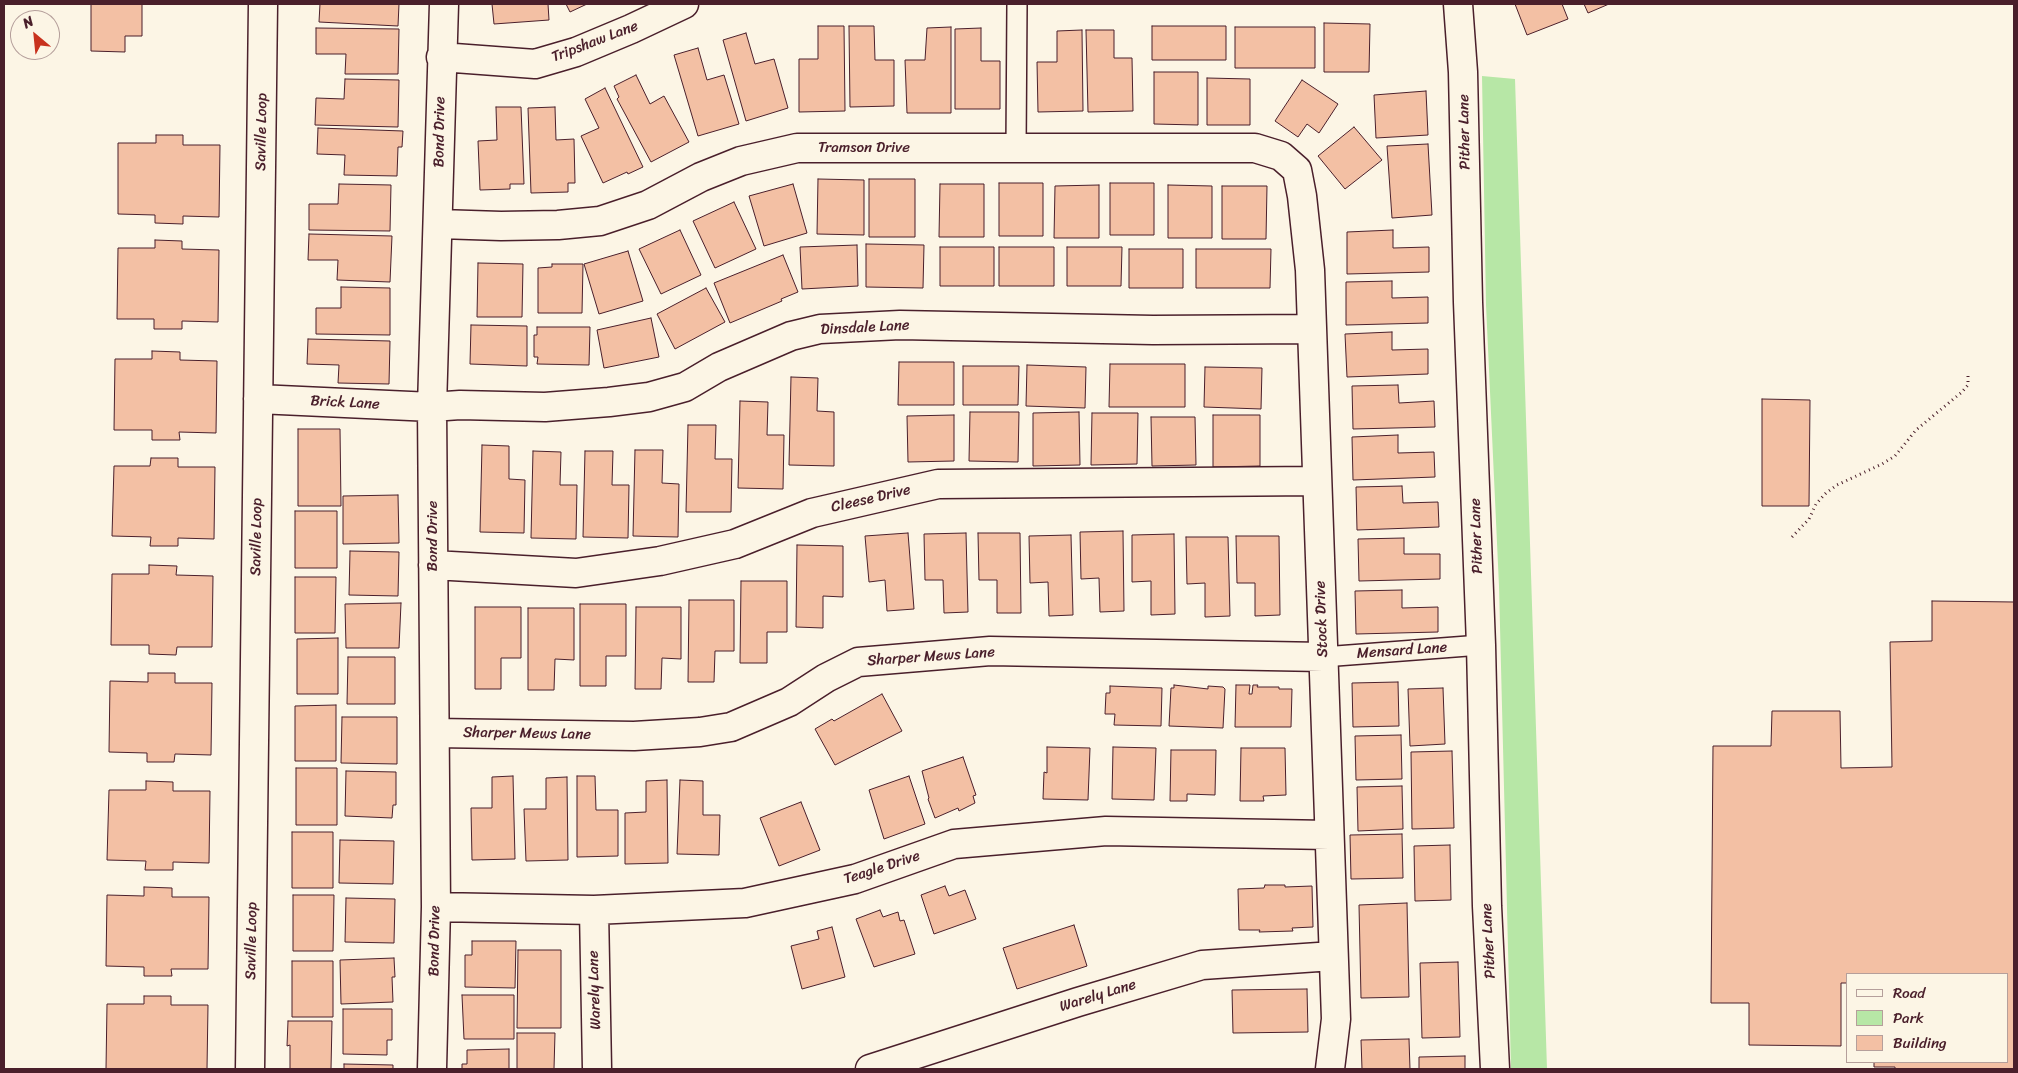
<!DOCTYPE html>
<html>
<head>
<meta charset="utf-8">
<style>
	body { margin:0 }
	#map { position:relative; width:2018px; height:1073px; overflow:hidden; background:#fcf5e5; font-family:Sriracha,sans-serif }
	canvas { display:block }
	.frame { position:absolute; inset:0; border:5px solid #4a1f2b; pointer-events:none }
	.legend { position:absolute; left:1846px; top:973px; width:162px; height:90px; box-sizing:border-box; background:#fcf5e5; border:1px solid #b59f9b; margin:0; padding:6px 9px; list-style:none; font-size:15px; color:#4a1f2b }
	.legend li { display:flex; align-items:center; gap:10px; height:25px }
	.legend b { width:25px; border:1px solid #b59f9b }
	.north { position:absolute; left:10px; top:10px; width:50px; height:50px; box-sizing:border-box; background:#fcf5e5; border:1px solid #b59f9b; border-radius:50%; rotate:332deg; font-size:14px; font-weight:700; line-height:20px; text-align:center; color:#4a1f2b }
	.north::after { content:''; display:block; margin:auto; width:18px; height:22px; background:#c8321e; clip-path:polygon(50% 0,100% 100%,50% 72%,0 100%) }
</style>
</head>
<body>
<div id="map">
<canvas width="2018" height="1073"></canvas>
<div class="frame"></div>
<ul class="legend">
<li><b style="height:6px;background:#fcf5e5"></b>Road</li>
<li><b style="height:14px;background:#b7e7a6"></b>Park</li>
<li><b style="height:14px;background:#f3c0a4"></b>Building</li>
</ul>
<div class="north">N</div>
</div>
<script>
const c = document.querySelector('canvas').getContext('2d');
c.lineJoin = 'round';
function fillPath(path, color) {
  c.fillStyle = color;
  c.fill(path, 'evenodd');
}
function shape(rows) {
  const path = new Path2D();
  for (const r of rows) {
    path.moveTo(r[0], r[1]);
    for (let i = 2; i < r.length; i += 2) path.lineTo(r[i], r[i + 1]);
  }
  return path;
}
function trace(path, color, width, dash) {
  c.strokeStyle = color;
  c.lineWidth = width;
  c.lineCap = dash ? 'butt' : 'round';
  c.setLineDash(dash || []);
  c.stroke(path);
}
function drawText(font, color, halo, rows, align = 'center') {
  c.font = font + ' Sriracha,sans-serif';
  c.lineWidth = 4;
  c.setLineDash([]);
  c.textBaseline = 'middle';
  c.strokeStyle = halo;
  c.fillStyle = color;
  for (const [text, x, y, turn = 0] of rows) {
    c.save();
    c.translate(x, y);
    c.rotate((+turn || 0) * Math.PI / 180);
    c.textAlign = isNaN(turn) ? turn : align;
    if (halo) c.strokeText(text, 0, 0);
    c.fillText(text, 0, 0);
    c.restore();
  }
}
fillPath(shape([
	[1482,76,1515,79,1547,1069,1511,1069,1499,586,1486,305]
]), '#b7e7a6');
const building = shape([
	[91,4,142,4,142,36,125,36,125,52,91,51,91,4],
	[320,4,399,4,398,26,319,22,320,4],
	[492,4,548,4,549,20,494,24,492,4],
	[566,4,587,4,570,12,566,4],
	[1515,4,1562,4,1568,19,1527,35,1515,4],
	[1584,4,1609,4,1588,13,1584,4],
	[1324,23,1370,24,1369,72,1324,72,1324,23],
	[818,26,844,26,845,111,799,112,799,59,818,59,818,26],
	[849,26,874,26,875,60,894,60,894,106,850,107,849,26],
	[1152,26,1226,26,1226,60,1152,60,1152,26],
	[951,27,951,113,907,113,905,60,925,60,927,28,951,27],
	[1235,27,1315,27,1315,68,1235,68,1235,27],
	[316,28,399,29,398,74,345,74,346,54,316,54,316,28],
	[981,28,981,61,1000,61,1000,109,955,109,955,29,981,28],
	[1082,30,1083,111,1038,112,1037,62,1057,62,1057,31,1082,30],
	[1086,30,1114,30,1114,58,1132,58,1133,111,1088,112,1086,30],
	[746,33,755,64,774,59,788,108,746,121,723,40,746,33],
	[698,48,707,80,724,75,739,124,698,136,674,55,698,48],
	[1154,72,1198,72,1198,125,1154,124,1154,72],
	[636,75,650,104,664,96,689,142,651,162,617,99,619,97,614,86,636,75],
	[1207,78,1250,79,1250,125,1207,125,1207,78],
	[345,79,399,80,398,127,315,125,316,98,344,99,345,79],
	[1302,80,1338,104,1319,133,1307,124,1298,137,1275,121,1302,80],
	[605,88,643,167,628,174,627,172,603,183,581,136,599,128,585,99,605,88],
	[1426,91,1428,135,1376,138,1374,95,1426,91],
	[496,107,521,107,524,184,510,184,510,189,480,190,478,141,497,140,496,107],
	[555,107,556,140,574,139,575,183,568,183,568,192,531,193,528,108,555,107],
	[1354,127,1382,160,1345,189,1318,156,1354,127],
	[318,128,403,131,402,147,398,147,397,176,344,175,345,155,317,154,318,128],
	[156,135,183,135,183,145,220,145,219,217,183,216,183,224,155,223,155,215,118,214,118,143,156,143,156,135],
	[1428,144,1432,215,1392,218,1387,146,1428,144],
	[818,179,864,180,864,235,817,234,818,179],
	[869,179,915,179,915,237,869,237,869,179],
	[999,183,1043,183,1043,236,999,236,999,183],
	[1110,183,1154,183,1154,235,1110,235,1110,183],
	[339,184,391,185,390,231,309,230,309,204,338,204,339,184],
	[793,184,807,233,764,246,749,196,793,184],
	[940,184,984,184,984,237,939,237,940,184],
	[1099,185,1099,238,1054,238,1055,186,1099,185],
	[1168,185,1212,186,1212,238,1168,238,1168,185],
	[1222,186,1267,186,1266,239,1222,239,1222,186],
	[734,202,756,249,715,268,693,221,734,202],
	[680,230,701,275,661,294,639,249,680,230],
	[1393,230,1393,248,1429,247,1429,272,1347,274,1347,232,1393,230],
	[309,234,392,236,390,282,337,280,338,260,308,260,309,234],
	[155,240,182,241,182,249,219,250,218,322,182,321,182,329,154,329,154,319,117,319,118,248,155,248,155,240],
	[866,244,924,245,923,288,866,287,866,244],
	[857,245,858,286,802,289,800,247,857,245],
	[940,247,994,247,994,286,940,286,940,247],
	[999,247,1054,247,1054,286,999,286,999,247],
	[1067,247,1122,247,1121,286,1067,286,1067,247],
	[1129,249,1183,249,1183,288,1129,288,1129,249],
	[1196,249,1271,249,1270,288,1196,288,1196,249],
	[628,251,643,301,599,314,584,264,628,251],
	[783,255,798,292,781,299,782,301,730,323,714,283,783,255],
	[478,263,523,264,522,317,477,317,478,263],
	[552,264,583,264,582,313,538,313,538,268,552,267,552,264],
	[1392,281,1392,298,1428,297,1428,323,1346,325,1346,282,1392,281],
	[341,287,390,288,390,335,316,334,316,308,341,308,341,287],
	[706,288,725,322,675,349,657,314,706,288],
	[651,318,659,357,604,368,597,330,651,318],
	[471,325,527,326,527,366,470,364,471,325],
	[537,327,590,327,589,365,537,364,538,357,534,357,534,335,537,335,537,327],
	[1392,332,1392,350,1428,349,1428,374,1347,377,1345,334,1392,332],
	[308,339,390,341,389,384,338,383,339,365,307,364,308,339],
	[152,351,180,352,180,360,217,361,216,433,179,432,180,440,152,440,152,430,114,430,115,359,152,359,152,351],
	[899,362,954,362,954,405,898,405,899,362],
	[1110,364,1185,364,1185,407,1109,407,1110,364],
	[1027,365,1086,367,1085,408,1026,406,1027,365],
	[963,366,1019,366,1018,405,963,405,963,366],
	[1205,367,1262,368,1261,409,1204,407,1205,367],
	[791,377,818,378,817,411,834,412,834,466,789,465,791,377],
	[1398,385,1399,403,1434,401,1435,427,1353,429,1352,386,1398,385],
	[1762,399,1810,400,1809,506,1762,506,1762,399],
	[740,401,768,402,767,435,784,435,783,489,738,488,740,401],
	[970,412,1019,412,1018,462,969,461,970,412],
	[1079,412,1080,465,1033,466,1033,413,1079,412],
	[1092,413,1138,413,1137,464,1091,465,1092,413],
	[954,415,954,461,908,462,907,416,954,415],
	[1213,415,1260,415,1260,466,1213,467,1213,415],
	[1151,417,1195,417,1196,465,1152,466,1151,417],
	[688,425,716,425,715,459,732,459,731,512,686,512,688,425],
	[298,429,340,429,341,506,298,506,298,429],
	[1398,435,1398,453,1434,452,1435,477,1353,480,1352,437,1398,435],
	[482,445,509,446,509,479,525,480,524,533,480,532,482,445],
	[635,450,663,450,662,483,679,484,678,537,633,536,635,450],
	[533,451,561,452,560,485,577,485,576,539,531,538,533,451],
	[585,451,613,451,612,485,629,485,628,538,583,537,585,451],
	[151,458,178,458,178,467,215,467,214,539,178,538,178,546,150,546,151,537,112,536,114,466,150,466,151,458],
	[1402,486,1403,503,1438,502,1439,527,1357,530,1356,487,1402,486],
	[398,495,399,543,343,544,343,496,398,495],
	[295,511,337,511,337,568,295,568,295,511],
	[1123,531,1124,611,1100,612,1099,578,1081,579,1080,532,1123,531],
	[908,533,914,609,887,611,885,580,869,582,865,536,908,533],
	[966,533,968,612,944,613,943,580,925,580,924,534,966,533],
	[978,533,1020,533,1021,613,997,613,997,580,979,580,978,533],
	[1174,534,1175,614,1151,615,1151,581,1132,582,1132,535,1174,534],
	[1071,535,1073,615,1049,616,1048,582,1030,583,1029,536,1071,535],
	[1236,536,1279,536,1280,615,1255,616,1255,583,1237,583,1236,536],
	[1186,537,1228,537,1230,616,1205,617,1205,583,1187,584,1186,537],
	[1404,538,1404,554,1440,554,1440,579,1359,581,1358,539,1404,538],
	[797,545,843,546,843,597,823,596,823,628,796,627,797,545],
	[350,551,399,552,398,596,349,595,350,551],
	[149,565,177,566,176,575,213,576,212,647,177,647,176,655,149,654,149,645,111,645,112,574,149,574,149,565],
	[295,577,336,577,335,633,295,633,295,577],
	[741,581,787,581,787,632,767,632,767,663,740,663,741,581],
	[1402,590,1402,608,1438,607,1438,632,1356,634,1355,591,1402,590],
	[689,600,734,600,734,651,715,651,714,682,688,682,689,600],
	[1932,601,2014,602,2014,1069,1895,1069,1895,1067,1874,1067,1874,1062,2007,1062,2007,974,1847,974,1847,983,1841,983,1841,1046,1749,1045,1749,1003,1711,1003,1713,746,1771,746,1772,711,1840,711,1841,768,1892,767,1890,642,1932,641,1932,601],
	[401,603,399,648,346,648,345,604,401,603],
	[580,604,626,604,626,656,606,656,606,686,580,686,580,604],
	[475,607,521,607,521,658,501,658,501,689,475,689,475,607],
	[636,607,681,607,681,659,662,658,661,689,635,689,636,607],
	[528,608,574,608,574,660,555,659,554,690,528,690,528,608],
	[338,638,338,694,297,694,297,639,338,638],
	[348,657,395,657,395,704,347,704,348,657],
	[148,673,175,673,175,683,212,683,211,755,175,754,174,762,147,762,147,753,109,752,110,681,148,682,148,673],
	[1398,682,1399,726,1353,727,1352,683,1398,682],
	[1174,685,1208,689,1208,686,1223,687,1225,689,1223,728,1169,726,1171,688,1174,688,1174,685],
	[1236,685,1250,685,1249,694,1252,694,1253,685,1258,685,1257,687,1279,687,1279,689,1292,689,1291,727,1235,727,1236,685],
	[1110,686,1162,688,1161,726,1114,725,1115,714,1105,714,1106,693,1110,693,1110,686],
	[1443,688,1445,744,1410,746,1408,689,1443,688],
	[882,694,902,731,835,765,815,729,832,719,834,721,882,694],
	[336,705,336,761,295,761,295,706,336,705],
	[342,717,397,717,397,764,341,763,342,717],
	[1401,735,1402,779,1356,780,1355,736,1401,735],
	[1047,747,1090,748,1088,800,1043,799,1044,772,1047,773,1047,747],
	[1113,747,1156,748,1154,800,1112,799,1113,747],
	[1241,748,1285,748,1286,795,1263,796,1264,801,1240,801,1241,748],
	[1171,750,1216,750,1215,795,1187,794,1187,801,1170,801,1171,750],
	[1452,751,1454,828,1412,829,1411,752,1452,751],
	[963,757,976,795,973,796,975,803,959,811,958,808,935,818,928,799,929,798,922,771,963,757],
	[296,768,337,768,337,825,296,825,296,768],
	[346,771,396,772,396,805,393,805,392,818,345,816,346,771],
	[513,776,515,859,472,860,471,808,492,808,492,777,513,776],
	[577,776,595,776,596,810,618,810,618,856,577,857,577,776],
	[909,776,925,824,884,839,869,790,909,776],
	[567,777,568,860,526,861,524,809,546,809,546,778,567,777],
	[667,780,668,863,625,864,625,813,646,812,646,781,667,780],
	[680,780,703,781,703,815,720,815,719,855,677,854,680,780],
	[146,781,173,782,173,791,210,791,209,863,173,862,173,870,145,870,146,861,107,860,109,790,146,790,146,781],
	[1402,786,1403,829,1358,831,1357,787,1402,786],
	[801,802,820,850,779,866,760,818,801,802],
	[292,832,333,832,333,888,292,888,292,832],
	[1402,834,1403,878,1351,879,1350,835,1402,834],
	[340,840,394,841,393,884,339,883,340,840],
	[1450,845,1451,900,1415,901,1414,846,1450,845],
	[1265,885,1285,885,1285,887,1312,886,1313,927,1292,928,1293,931,1259,932,1260,930,1239,930,1238,889,1264,888,1265,885],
	[945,886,949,896,965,890,976,919,934,934,921,895,945,886],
	[144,887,172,888,172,897,209,897,208,969,171,969,172,976,144,976,144,967,106,966,107,895,144,896,144,887],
	[293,895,334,895,333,951,293,951,293,895],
	[346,898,395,899,394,943,345,942,346,898],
	[1407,903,1409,997,1361,998,1359,905,1407,903],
	[880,910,883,917,898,912,900,921,904,920,915,954,874,967,856,919,880,910],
	[1074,925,1087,966,1017,989,1003,948,1074,925],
	[832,927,845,977,802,989,791,946,819,939,817,931,832,927],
	[472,941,516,941,515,988,465,987,465,955,472,955,472,941],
	[518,950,561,950,561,1028,517,1028,518,950],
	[394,958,395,977,392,977,393,1002,341,1004,340,960,394,958],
	[292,961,333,961,333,1017,292,1017,292,961],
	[1458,962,1460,1037,1422,1038,1420,963,1458,962],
	[1307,989,1308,1032,1233,1033,1232,990,1307,989],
	[462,995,514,995,514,1039,464,1039,462,995],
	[144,996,171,996,171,1005,208,1005,207,1069,106,1069,107,1004,144,1004,144,996],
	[343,1009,392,1009,392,1040,387,1040,387,1055,343,1054,343,1009],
	[288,1021,332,1021,331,1069,290,1069,290,1045,287,1046,288,1021],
	[517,1033,555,1033,554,1069,517,1069,517,1033],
	[1409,1039,1410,1069,1362,1069,1361,1040,1409,1039],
	[509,1049,509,1069,462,1069,462,1064,467,1064,467,1050,509,1049],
	[1465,1056,1465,1069,1419,1069,1419,1057,1465,1056],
	[344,1064,393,1065,393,1069,344,1069,344,1064]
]);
fillPath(building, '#f3c0a4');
trace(building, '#4a1f2b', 1);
const lane = shape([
	[1016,148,1017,4],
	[1323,657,1481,645]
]);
const street = shape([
	[1458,4,1463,72,1468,302,1481,645,1487,906,1495,1069],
	[441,57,535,64,576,52,631,29,684,4],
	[439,224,501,226,558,225,600,221,648,205,701,177,741,161,797,148,1255,148,1281,156,1297,170,1302,196,1310,270,1336,1019,1330,1069],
	[258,399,432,407,460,405,545,407,609,402,649,397,685,387,719,367,791,336,820,329,900,325,1153,330,1312,329],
	[433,565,576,573,660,561,735,544,812,513,938,484,1317,481],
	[435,733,634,736,700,732,731,727,789,702,826,678,858,662,990,651,1323,657],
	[436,907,594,910,745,903,855,879,954,844,1106,831,1329,835],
	[594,910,597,1069],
	[250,1069,263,4],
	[432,1069,436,907,432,407,444,4],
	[870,1069,1078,1002,1202,965,1333,956]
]);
trace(lane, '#4a1f2b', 22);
trace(street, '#4a1f2b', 31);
trace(shape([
	[1792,537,1809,519,1816,504,1826,493,1837,485,1882,464,1895,456,1916,430,1962,392,1968,385,1968,372]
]), '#4a1f2b', 3, [1, 4]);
trace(lane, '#fcf5e5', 19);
trace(street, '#fcf5e5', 28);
drawText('15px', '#4a1f2b', '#fcf5e5', [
	["Tripshaw Lane",595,42,-21],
	["Saville Loop",262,132,-89],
	["Bond Drive",440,132,-89],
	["Pither Lane",1465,132,-91],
	["Tramson Drive",864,148],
	["Dinsdale Lane",865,328,-3],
	["Brick Lane",345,403,3],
	["Cleese Drive",871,499,-13],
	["Bond Drive",433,536,-90],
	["Pither Lane",1477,536,-92],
	["Saville Loop",257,537,-89],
	["Stock Drive",1322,619,-92],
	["Mensard Lane",1402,651,-4],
	["Sharper Mews Lane",931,657,-4],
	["Sharper Mews Lane",527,734,1],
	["Teagle Drive",882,868,-18],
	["Saville Loop",252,941,-89],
	["Bond Drive",435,941,-89],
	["Pither Lane",1489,941,-93],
	["Warely Lane",595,990,-92],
	["Warely Lane",1098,996,-17]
]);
</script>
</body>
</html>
